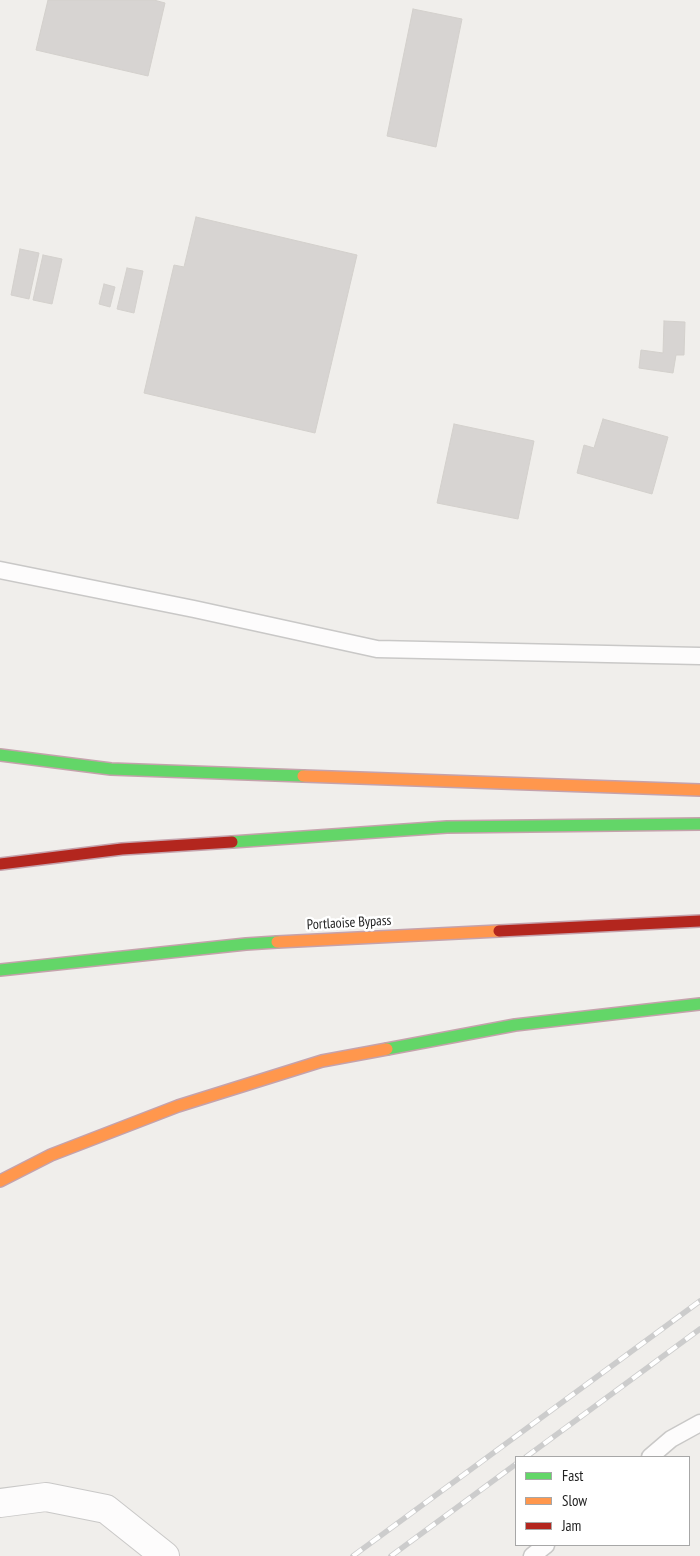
<!DOCTYPE html>
<html>
<head>
<meta charset="utf-8">
<style>
	body { margin:0 }
	#map { position:relative; width:700px; height:1556px; overflow:hidden; background:#f0eeeb; font-family:"PT Sans Narrow",sans-serif }
	canvas { display:block }
	.legend { position:absolute; left:515px; top:1456px; width:175px; height:90px; box-sizing:border-box; background:#fff; border:1px solid #a7a7a7; margin:0; padding:6px 9px; list-style:none; font-size:15px; color:#222 }
	.legend li { display:flex; align-items:center; gap:10px; height:25px }
	.legend b { width:25px; border:1px solid #a7a7a7 }
</style>
</head>
<body>
<div id="map">
<canvas width="700" height="1556"></canvas>
<ul class="legend">
<li><b style="height:6px;background:#63d668"></b>Fast</li>
<li><b style="height:6px;background:#ff974d"></b>Slow</li>
<li><b style="height:6px;background:#b3261e"></b>Jam</li>
</ul>
</div>
<script>
const c = document.querySelector('canvas').getContext('2d');
c.lineJoin = 'round';
function fillPath(path, color) {
  c.fillStyle = color;
  c.fill(path, 'evenodd');
}
function shape(rows) {
  const path = new Path2D();
  for (const r of rows) {
    path.moveTo(r[0], r[1]);
    for (let i = 2; i < r.length; i += 2) path.lineTo(r[i], r[i + 1]);
  }
  return path;
}
function trace(path, color, width, dash) {
  c.strokeStyle = color;
  c.lineWidth = width;
  c.lineCap = dash ? 'butt' : 'round';
  c.setLineDash(dash || []);
  c.stroke(path);
}
function drawText(font, color, halo, rows, align = 'center') {
  c.font = font + ' "PT Sans Narrow",sans-serif';
  c.lineWidth = 5;
  c.setLineDash([]);
  c.textBaseline = 'middle';
  c.strokeStyle = halo;
  c.fillStyle = color;
  for (const [text, x, y, turn = 0] of rows) {
    c.save();
    c.translate(x, y);
    c.rotate((+turn || 0) * Math.PI / 180);
    c.textAlign = isNaN(turn) ? turn : align;
    if (halo) c.strokeText(text, 0, 0);
    c.fillText(text, 0, 0);
    c.restore();
  }
}
const building = shape([
	[48,0,154,0,165,3,148,76,36,50,48,0],
	[413,9,462,19,436,147,387,136,413,9],
	[196,217,357,255,315,433,144,393,174,265,184,267,196,217],
	[20,249,39,253,29,299,11,295,20,249],
	[43,255,62,259,52,304,33,300,43,255],
	[127,268,143,271,134,313,117,309,127,268],
	[104,284,115,287,110,307,99,304,104,284],
	[664,321,685,322,684,355,676,355,673,373,639,368,641,350,663,353,664,321],
	[603,419,668,437,652,494,577,473,584,445,594,448,603,419],
	[454,424,534,441,518,519,437,503,454,424]
]);
fillPath(building, '#d7d4d2');
trace(building, '#d3d0cc', 1);
const lane = shape([
	[0,570,194,609,377,649,700,656],
	[650,1457,671,1439,700,1423],
	[532,1556,546,1545]
]);
const street = shape([
	[0,1503,46,1497,106,1509,165,1556]
]);
const fast = shape([
	[0,755,111,769,303,776],
	[232,842,447,827,700,824],
	[0,970,246,944,277,942],
	[387,1049,515,1025,700,1004]
]);
const slow = shape([
	[303,776,700,790],
	[277,942,499,931],
	[0,1181,51,1155,178,1106,322,1061,387,1049]
]);
const jam = shape([
	[0,864,122,849,232,842],
	[499,931,700,921]
]);
trace(lane, '#c9c8c7', 19);
trace(street, '#c9c8c7', 30);
trace(fast, '#c5a2ac', 14);
trace(slow, '#c5a2ac', 14);
trace(jam, '#c5a2ac', 14);
trace(lane, '#fdfcfc', 16);
trace(street, '#fdfcfc', 28);
trace(fast, '#63d668', 11);
trace(slow, '#ff974d', 11);
trace(jam, '#b3261e', 11);
const rail = shape([
	[526,1457,700,1329],
	[353,1556,700,1301],
	[391,1556,516,1464]
]);
trace(rail, '#ccc', 5.5);
trace(rail, '#fff', 4, [11]);
drawText('14px', '#222', '#fff', [
	["Portlaoise Bypass",349,923,-3]
]);
</script>
</body>
</html>
